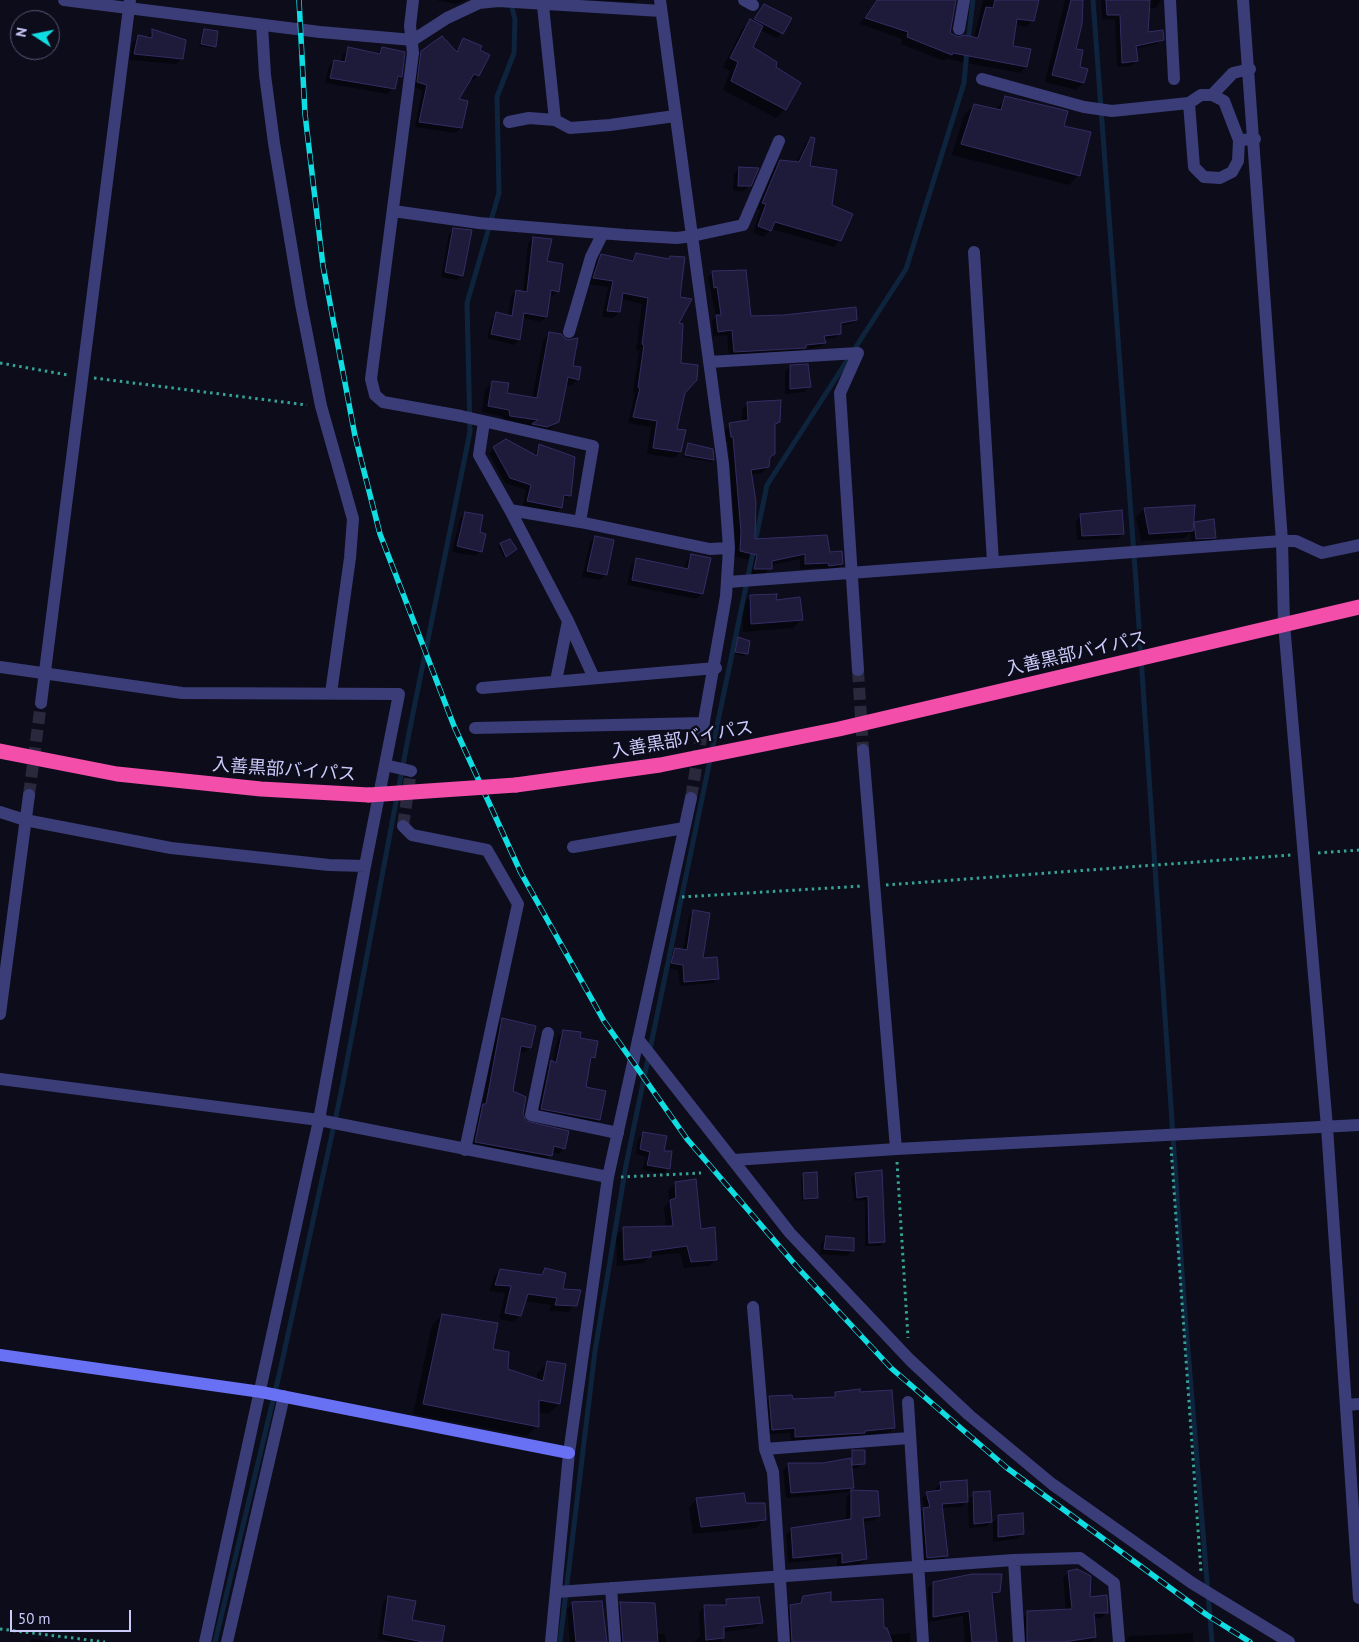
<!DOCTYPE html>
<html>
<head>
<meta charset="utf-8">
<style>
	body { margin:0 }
	#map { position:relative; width:1359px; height:1642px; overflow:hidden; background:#0d0c1b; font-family:"PT Sans",sans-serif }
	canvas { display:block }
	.north { position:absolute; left:10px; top:10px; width:50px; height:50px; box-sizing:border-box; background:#0d0c1b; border:1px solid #595875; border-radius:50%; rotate:281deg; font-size:14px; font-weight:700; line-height:20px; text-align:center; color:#cbcafb }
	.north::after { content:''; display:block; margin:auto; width:18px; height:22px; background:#10dde1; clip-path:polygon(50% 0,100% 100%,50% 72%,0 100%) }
	.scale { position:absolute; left:10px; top:1610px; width:121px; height:22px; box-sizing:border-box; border:2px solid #cbcafb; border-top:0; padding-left:6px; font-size:15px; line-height:18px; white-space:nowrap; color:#cbcafb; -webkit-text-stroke:4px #0d0c1b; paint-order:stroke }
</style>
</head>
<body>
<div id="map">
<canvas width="1359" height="1642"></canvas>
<div class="north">N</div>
<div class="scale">50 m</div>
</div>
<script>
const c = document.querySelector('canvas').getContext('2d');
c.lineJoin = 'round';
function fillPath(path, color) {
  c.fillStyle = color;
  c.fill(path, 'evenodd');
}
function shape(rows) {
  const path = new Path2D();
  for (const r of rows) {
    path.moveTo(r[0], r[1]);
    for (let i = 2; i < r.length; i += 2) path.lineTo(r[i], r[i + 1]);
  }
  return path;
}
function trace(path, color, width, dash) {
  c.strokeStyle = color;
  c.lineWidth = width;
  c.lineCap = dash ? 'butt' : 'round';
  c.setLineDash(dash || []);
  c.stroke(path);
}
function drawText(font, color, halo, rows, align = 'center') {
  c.font = font + ' "PT Sans","Noto Sans JP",sans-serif';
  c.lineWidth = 5;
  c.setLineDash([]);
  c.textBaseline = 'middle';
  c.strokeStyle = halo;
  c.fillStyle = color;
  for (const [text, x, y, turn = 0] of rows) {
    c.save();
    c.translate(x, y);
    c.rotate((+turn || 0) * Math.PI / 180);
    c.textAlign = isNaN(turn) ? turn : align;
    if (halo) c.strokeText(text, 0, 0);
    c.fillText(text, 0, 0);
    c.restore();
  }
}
fillPath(shape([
	[435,0,467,0,456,4],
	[596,0,637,0,635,2],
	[876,0,951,0,948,34,958,38,974,38,983,0,1038,0,1033,20,1026,27,1015,25,1011,47,1026,67,1020,73,946,59,944,61,901,44,902,39,860,24],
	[1065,0,1082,0,1075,50,1083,83,1076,90,1045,82],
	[1101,0,1161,0,1156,8,1148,8,1147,33,1163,39,1157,44,1135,49,1137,61,1131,66,1117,67,1115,19,1102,20],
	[764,5,782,33,777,38,760,30,752,48,774,67,800,84,785,109,776,118,723,90,730,71,723,67,742,29,752,22],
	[153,30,182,58,176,64,129,60,133,42,138,37,147,38],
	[204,30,215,46,213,48,199,46],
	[464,39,478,50,478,75,473,80,470,79,457,100,461,128,455,133,415,127,422,90,413,87,416,58,422,52,455,52],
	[382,48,403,53,400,77,388,94,325,83,329,66,334,61,341,62,343,54,348,49,376,54],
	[1006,98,1063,127,1079,175,1069,185,952,155,964,115,975,105,995,110],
	[811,138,808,167,830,205,840,240,834,247,771,229,764,237,753,233,760,210,757,209,774,167,780,161,796,163,805,144],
	[740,168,750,185,744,191,733,191,734,174],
	[454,229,462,275,457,280,441,277,449,234],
	[533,238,558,291,553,296,549,295,546,317,541,322,522,318,519,340,514,345,487,338,492,319,497,314,508,316,511,296,516,291,523,292,528,243],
	[636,254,668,260,671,257,679,364,684,393,676,430,680,452,674,458,647,454,651,427,628,423,635,393,633,393,639,351,636,350,642,304,621,299,619,312,613,318,602,317,608,287,588,284,596,262,602,256,630,261],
	[713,272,750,317,856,320,851,324,840,326,840,333,835,338,824,339,825,342,820,347,804,349,800,352,729,357,727,335,713,336,712,321,716,317,708,277],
	[550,333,578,379,571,386,565,385,557,422,550,429,539,433,504,423,503,417,482,412,485,389,492,383,505,394,532,398,543,340],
	[790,366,809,387,804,392,785,394,785,372],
	[748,403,779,422,774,427,774,454,768,460,768,466,762,473,751,474,753,540,829,553,842,564,836,569,823,571,822,568,800,569,800,559,771,565,765,574,749,575,752,560,734,557,735,538,728,442,725,442,724,431,730,425,742,423,742,409],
	[688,444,713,460,711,462,684,457],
	[540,445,570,495,562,500,561,507,556,513,523,506,526,490,505,483,489,453,494,448,533,456],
	[1193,506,1192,525,1194,523,1215,537,1209,543,1191,544,1190,533,1184,538,1141,541,1136,517,1144,509],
	[465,513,478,533,481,551,475,556,452,552,460,519],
	[1081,515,1123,534,1118,539,1077,540,1076,521],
	[595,537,606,574,600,580,582,577,590,542],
	[510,541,513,552,504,558,498,546],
	[691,556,702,594,696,599,627,585,631,565,637,559,684,569,686,561],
	[751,596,775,601,801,620,793,628,743,632,742,605],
	[739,638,748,642,744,656,734,654],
	[694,911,702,960,718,978,713,983,680,986,678,970,667,968,670,954,675,949,683,951,689,916],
	[502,1019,530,1047,525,1053,519,1051,511,1092,522,1118,564,1148,559,1154,552,1152,546,1160,471,1147,478,1110,482,1107,497,1024],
	[563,1032,579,1039,594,1058,589,1062,585,1088,599,1119,594,1124,536,1114,546,1067,553,1063,558,1037],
	[644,1133,668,1168,663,1174,642,1170,646,1157,636,1154,638,1139],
	[881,1172,884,1242,880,1246,865,1246,865,1200,854,1201,851,1178,855,1174],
	[804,1174,817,1197,814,1200,802,1201,801,1177],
	[675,1183,716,1259,709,1266,684,1268,680,1253,650,1256,643,1263,617,1266,616,1235,623,1228,666,1227,664,1208,669,1202,668,1190],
	[827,1238,852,1251,847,1256,820,1254,821,1243],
	[500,1270,539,1276,545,1270,575,1305,568,1312,549,1311,551,1305,525,1301,520,1315,514,1322,499,1319,505,1293,489,1291,494,1277],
	[442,1315,491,1350,506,1370,536,1380,537,1373,547,1363,565,1365,559,1404,549,1414,538,1412,537,1426,527,1436,413,1414,432,1325],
	[836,1393,894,1428,888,1433,862,1435,859,1438,791,1441,790,1433,767,1434,764,1402,769,1397,791,1401,830,1399],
	[853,1452,863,1463,858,1468,851,1469,853,1487,848,1492,877,1492,878,1516,873,1521,862,1522,866,1559,861,1564,837,1568,837,1558,788,1563,786,1534,792,1529,846,1521,846,1497,851,1492,786,1498,783,1470,789,1465,824,1464,848,1460],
	[941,1483,967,1500,974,1494,991,1522,986,1527,969,1528,968,1500,962,1507,941,1508,946,1556,941,1561,922,1563,918,1515,924,1508,922,1498,927,1493,936,1492,936,1488],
	[697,1499,745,1504,764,1519,756,1528,693,1534,689,1508],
	[998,1517,1023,1534,1017,1539,993,1542,993,1522],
	[1069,1572,1089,1599,1107,1612,1101,1618,1093,1618,1095,1637,1092,1642,1022,1642,1022,1618,1028,1612,1066,1611,1063,1578],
	[933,1583,999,1591,991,1597,996,1642,965,1642,963,1616,928,1622,928,1588],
	[389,1597,410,1621,440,1642,392,1642,378,1639,383,1602],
	[803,1597,830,1603,882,1629,888,1635,910,1633,911,1642,786,1642,785,1612,790,1606,797,1605],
	[726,1600,761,1622,755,1628,723,1632,722,1642,694,1642,700,1636,699,1613,705,1606,721,1606],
	[703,1611,706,1611,708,1641,705,1641],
	[573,1603,603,1603,606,1642,570,1642,567,1609],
	[621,1603,656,1634,665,1634,666,1642,617,1642,615,1609],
	[1193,1633,1193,1642,1124,1642,1130,1636],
	[33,1639,57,1642,29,1642]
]), '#0007');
trace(shape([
	[1093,0,1136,582,1184,1302,1212,1642],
	[968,42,973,0],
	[215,1642,280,1371,341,1093,410,728,470,432,467,303,499,193,497,97,514,53,515,20,511,3],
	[560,1642,595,1351,626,1165,767,485,906,269,964,83,967,50]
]), '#0e243d', 5);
const building = shape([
	[877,0,956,0,950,33,958,37,964,35,978,38,986,7,993,8,995,0,1039,0,1034,21,1017,19,1013,46,1031,49,1027,67,953,53,952,55,907,37,908,32,865,18,877,0],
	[1071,0,1083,0,1082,24,1076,49,1083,50,1080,67,1088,69,1084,83,1052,75,1071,0],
	[1106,0,1150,0,1148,32,1163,30,1164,40,1136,46,1138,61,1122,63,1120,15,1107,15,1106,0],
	[764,4,792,18,783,34,754,19,764,4],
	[750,19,763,26,753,47,777,62,776,67,801,83,786,110,731,81,738,62,730,58,750,19],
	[152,29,186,40,183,59,134,54,138,35,152,38,152,29],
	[204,29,218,31,216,47,201,44,204,29],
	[442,36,457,52,463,38,482,46,480,50,490,55,479,76,474,74,459,99,468,101,462,128,419,122,427,85,417,82,421,51,442,36],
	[348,47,380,54,382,47,405,52,402,77,398,76,395,89,330,78,334,60,345,62,348,47],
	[1005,96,1068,111,1064,126,1091,132,1080,176,961,144,974,104,1001,110,1005,96],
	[811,137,815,138,810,166,837,170,832,205,853,214,841,241,775,222,771,231,758,226,766,204,762,203,780,160,799,162,811,137],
	[739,167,759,168,751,186,738,186,739,167],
	[453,228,472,230,463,276,445,272,453,228],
	[533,237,552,239,547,261,563,264,559,292,551,290,547,317,524,313,520,340,491,334,496,312,512,316,516,290,527,292,533,237],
	[636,253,669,259,670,256,685,257,680,297,692,299,679,323,683,324,681,363,698,365,697,380,685,393,677,429,686,430,681,452,653,448,657,421,633,417,640,388,638,387,644,345,642,344,648,298,623,293,620,312,607,311,613,281,593,278,601,254,633,261,636,253],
	[746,270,751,316,784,315,856,307,857,320,841,323,841,334,824,336,826,343,806,345,806,348,734,352,732,330,718,332,716,315,721,315,717,287,714,288,712,271,746,270],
	[549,332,561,334,567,340,578,338,573,366,581,367,579,380,568,377,559,422,547,427,532,424,538,420,510,416,509,410,488,406,492,381,509,383,507,393,537,398,549,332],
	[808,364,811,387,790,389,790,365,808,364],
	[781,400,780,422,775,424,775,454,770,457,769,467,751,470,756,502,755,539,827,535,830,552,842,551,843,564,829,566,828,563,805,564,805,554,772,561,772,569,754,569,757,555,740,551,741,532,733,437,731,437,729,423,748,420,747,402,781,400],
	[506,439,537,456,539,444,575,457,571,496,564,495,562,508,527,501,531,485,510,478,493,447,506,439],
	[688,443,713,449,714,460,685,455,688,443],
	[1195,505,1193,531,1149,534,1144,508,1195,505],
	[1122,510,1124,534,1082,536,1080,514,1122,510],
	[465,512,483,515,480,532,486,534,482,552,457,546,465,512],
	[1214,519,1216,538,1196,539,1194,522,1214,519],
	[595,536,614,540,607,575,587,571,595,536],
	[510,539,517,549,506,557,500,543,510,539],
	[691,554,711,558,703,594,632,580,636,558,688,569,691,554],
	[777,594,776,600,800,597,803,620,751,624,750,595,777,594],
	[738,637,750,641,748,654,735,652,738,637],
	[693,910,710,913,703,958,717,957,719,979,684,982,683,965,671,963,675,948,687,950,693,910],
	[502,1018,536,1026,531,1048,521,1046,513,1091,526,1097,523,1114,526,1121,569,1131,565,1149,554,1146,552,1156,475,1142,483,1104,486,1104,502,1018],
	[563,1030,581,1032,580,1038,598,1041,595,1058,591,1057,586,1087,606,1091,600,1120,541,1109,551,1060,556,1063,563,1030],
	[643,1132,667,1136,664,1151,672,1151,670,1169,647,1165,650,1152,640,1149,643,1132],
	[882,1170,885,1242,869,1243,868,1196,857,1198,855,1173,882,1170],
	[817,1172,818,1198,804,1199,803,1173,817,1172],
	[696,1179,701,1229,715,1227,717,1260,691,1262,687,1246,651,1251,651,1257,624,1260,623,1227,673,1226,670,1200,676,1198,675,1182,696,1179],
	[826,1236,854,1238,854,1251,824,1249,826,1236],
	[545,1268,566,1273,563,1289,581,1290,577,1306,555,1305,557,1298,528,1294,521,1316,505,1313,511,1286,495,1285,500,1269,542,1275,545,1268],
	[442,1314,498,1323,493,1349,509,1352,508,1369,543,1381,547,1361,566,1364,560,1404,539,1400,539,1427,423,1404,442,1314],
	[860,1389,860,1392,892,1390,895,1428,865,1431,865,1433,795,1437,795,1428,772,1430,769,1396,792,1395,793,1399,835,1397,835,1392,860,1389],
	[852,1450,865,1450,865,1464,852,1465,852,1450],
	[851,1458,854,1488,791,1493,788,1463,823,1463,851,1458],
	[967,1480,968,1502,942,1504,948,1556,927,1558,923,1508,930,1507,926,1492,941,1490,940,1482,967,1480],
	[851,1490,878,1491,880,1516,863,1518,867,1559,842,1563,842,1553,793,1558,791,1528,851,1519,851,1490],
	[990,1491,992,1522,974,1524,973,1492,990,1491],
	[744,1493,746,1503,765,1503,766,1520,701,1527,696,1498,744,1493],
	[1023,1513,1024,1534,998,1537,998,1515,1023,1513],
	[1077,1569,1091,1576,1090,1597,1107,1595,1108,1613,1094,1613,1096,1637,1064,1642,1027,1642,1027,1611,1072,1609,1068,1571,1077,1569],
	[972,1574,1002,1574,1000,1592,992,1593,997,1642,972,1642,969,1611,933,1617,933,1582,972,1574],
	[831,1592,831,1602,883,1599,884,1628,887,1628,892,1642,792,1642,790,1605,801,1603,803,1596,831,1592],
	[388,1596,416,1601,412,1620,445,1626,442,1642,423,1642,383,1634,388,1596],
	[759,1597,763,1623,724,1627,724,1638,706,1640,704,1605,726,1605,726,1599,759,1597],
	[602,1601,607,1642,576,1642,572,1602,602,1601],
	[620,1602,655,1603,658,1642,623,1642,620,1602]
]);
fillPath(building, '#1e1a3a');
trace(building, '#342d65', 1);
trace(shape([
	[858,670,863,750],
	[29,795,41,703],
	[691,798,702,732],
	[403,826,411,771]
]), '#2a283d', 12, [12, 6]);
trace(shape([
	[0,363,68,375],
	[94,378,307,405],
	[1318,853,1359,850],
	[886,885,1291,855],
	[682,897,863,886],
	[1171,1147,1201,1572],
	[897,1162,908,1338],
	[621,1177,701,1173],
	[0,1629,105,1642]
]), '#35a494', 3, [2.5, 4]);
trace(shape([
	[64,0,320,32,413,40,447,18,479,3,498,1,661,11],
	[413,0,410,26,413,53,371,379,375,395,383,402,461,416,593,446,580,522,710,549,729,548],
	[660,0,723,464,729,548,726,596,702,732],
	[744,0,753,5],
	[1170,0,1174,79],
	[1243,0,1282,541,1284,624,1327,1127,1359,1598],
	[543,6,555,120],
	[262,25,265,75,274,143,301,304,321,406,353,519,350,558,331,693],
	[959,29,964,0],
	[982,79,1084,107,1112,111,1189,103,1194,167,1204,177,1220,178,1232,172,1238,161,1239,140,1255,139],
	[1212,95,1233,73,1250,69],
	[1189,103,1201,95,1212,95,1224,101,1239,140],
	[509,122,529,118,555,120,570,128,610,125,675,116],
	[393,211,479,223,625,235,677,238,692,236,743,225,779,141],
	[974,252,993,562],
	[569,332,591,257,603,233],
	[709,362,858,353,840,393,858,670],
	[484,422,479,455,510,510,580,522],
	[510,510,568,621,556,681],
	[728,582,1282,541,1296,541,1322,553,1359,545],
	[568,621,594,678],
	[0,667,182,693,399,694,365,866,329,865,171,848,25,820,0,812],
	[482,688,716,668],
	[41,703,130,0],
	[475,728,704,723],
	[863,750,896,1149],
	[385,765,411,771],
	[403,826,412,835,487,850,518,904,465,1150],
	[573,847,684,828],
	[0,1014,29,795],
	[548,1033,531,1115,618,1133],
	[638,1039,790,1233,910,1360,969,1415,1052,1484,1192,1583,1289,1642],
	[0,1079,319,1120,608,1177],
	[734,1160,896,1149,1359,1125],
	[753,1307,765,1449],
	[908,1402,923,1642],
	[1346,1405,1359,1404],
	[1014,1560,1019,1642],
	[611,1588,615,1642],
	[557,1592,1014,1560,1080,1558,1114,1583,1119,1642],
	[205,1642,319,1120,365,866],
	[227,1642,284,1396],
	[551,1642,569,1453,608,1177,691,798],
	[784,1642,773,1472,765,1449,909,1438]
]), '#3a3d77', 12);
trace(shape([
	[0,1355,261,1392,569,1453]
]), '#6870f4', 12);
trace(shape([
	[0,751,117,774,261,789,369,795],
	[516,785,660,765,839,729,1359,607]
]), '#f24eaa', 15);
const rail = shape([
	[299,0,305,114,323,266,355,436,380,534,454,726,521,873,604,1021,687,1139,798,1268,891,1368,1007,1468,1207,1615,1250,1642]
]);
trace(rail, '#10dde1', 5.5);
trace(rail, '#0d0c1b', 4, [11]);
trace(shape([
	[369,795,516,785]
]), '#f24eaa', 15);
drawText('18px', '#cbcafb', '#0d0c1b', [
	["入善黒部バイパス",1076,654,-13],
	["入善黒部バイパス",682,740,-10],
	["入善黒部バイパス",284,770,4]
]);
</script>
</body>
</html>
